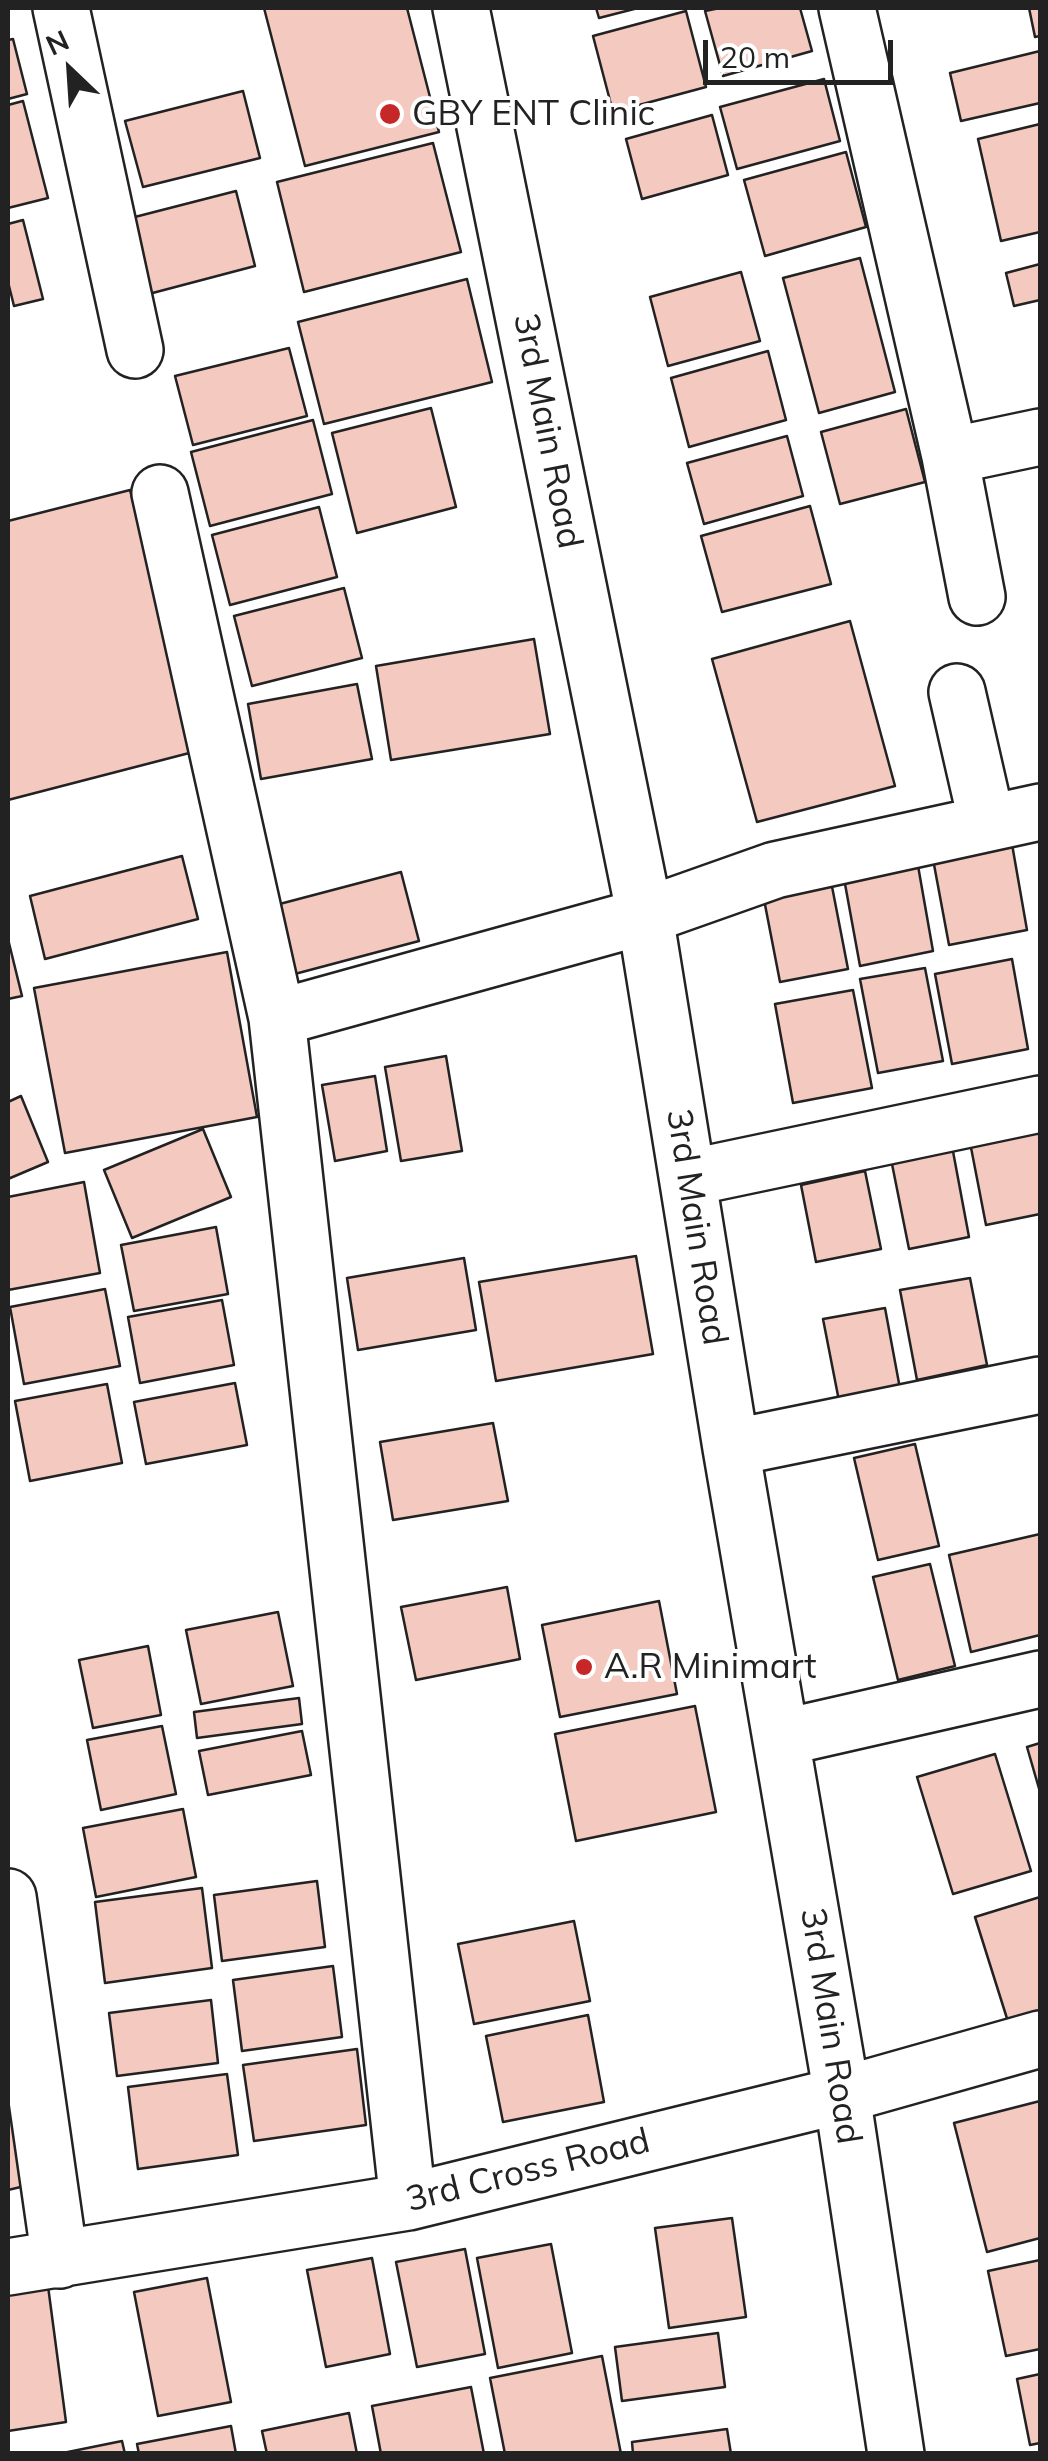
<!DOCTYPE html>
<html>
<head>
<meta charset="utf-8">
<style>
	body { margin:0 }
	#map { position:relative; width:1048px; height:2461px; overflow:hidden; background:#fff; font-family:Mulish,sans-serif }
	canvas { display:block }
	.frame { position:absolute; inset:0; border:10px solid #222; pointer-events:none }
	.north { position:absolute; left:20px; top:20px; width:100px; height:100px; -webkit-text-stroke:8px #fff; paint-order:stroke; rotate:335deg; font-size:28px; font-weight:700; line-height:40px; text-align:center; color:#222 }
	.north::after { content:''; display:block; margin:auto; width:35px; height:45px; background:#222; clip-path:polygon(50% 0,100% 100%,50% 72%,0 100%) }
	.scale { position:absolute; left:703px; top:40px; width:190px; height:45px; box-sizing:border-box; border:5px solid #222; border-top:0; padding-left:12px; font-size:30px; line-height:35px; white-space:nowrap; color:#222; -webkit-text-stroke:8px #fff; paint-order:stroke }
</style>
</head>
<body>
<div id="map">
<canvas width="1048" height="2461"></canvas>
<div class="frame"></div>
<div class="north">N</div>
<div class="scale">20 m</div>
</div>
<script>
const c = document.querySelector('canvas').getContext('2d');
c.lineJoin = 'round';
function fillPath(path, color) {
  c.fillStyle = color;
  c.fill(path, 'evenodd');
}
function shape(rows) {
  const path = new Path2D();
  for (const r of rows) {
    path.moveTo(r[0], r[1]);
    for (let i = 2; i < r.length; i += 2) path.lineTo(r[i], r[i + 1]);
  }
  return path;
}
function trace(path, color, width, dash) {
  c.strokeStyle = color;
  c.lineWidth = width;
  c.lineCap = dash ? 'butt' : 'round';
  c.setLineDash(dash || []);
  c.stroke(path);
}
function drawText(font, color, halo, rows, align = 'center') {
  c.font = font + ' Mulish,sans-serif';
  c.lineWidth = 8;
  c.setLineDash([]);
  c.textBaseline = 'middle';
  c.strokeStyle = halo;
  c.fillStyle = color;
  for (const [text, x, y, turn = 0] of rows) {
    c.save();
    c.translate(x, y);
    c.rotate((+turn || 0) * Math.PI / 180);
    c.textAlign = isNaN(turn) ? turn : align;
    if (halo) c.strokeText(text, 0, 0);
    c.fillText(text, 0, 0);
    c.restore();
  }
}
const building = shape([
	[264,8,407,8,439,132,305,166,264,8],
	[596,8,638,8,599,18,596,8],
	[720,8,800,8,812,51,723,76,705,11,720,8],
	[1029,8,1040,8,1040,36,1035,37,1029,8],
	[686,11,706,87,613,112,593,36,686,11],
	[13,39,27,94,8,99,8,40,13,39],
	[1040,51,1040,103,961,121,950,73,1040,51],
	[824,79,840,141,737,169,720,107,824,79],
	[243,91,260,158,143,187,125,121,243,91],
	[23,101,48,198,8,208,8,105,23,101],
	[712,115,728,175,642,199,626,139,712,115],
	[1040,124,1040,232,1001,241,978,139,1040,124],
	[433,143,461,252,304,292,277,182,433,143],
	[846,152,866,227,765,256,744,180,846,152],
	[236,191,255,266,145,295,127,219,236,191],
	[23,220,43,299,14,306,8,282,8,224,23,220],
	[860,258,895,392,819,413,783,278,860,258],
	[1040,264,1040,300,1014,306,1006,273,1040,264],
	[741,272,760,341,668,366,650,297,741,272],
	[467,279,492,382,324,424,298,322,467,279],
	[289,348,307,416,193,445,175,376,289,348],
	[768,351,786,420,689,447,671,378,768,351],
	[431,408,456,507,357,533,332,433,431,408],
	[906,409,925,482,840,504,821,432,906,409],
	[313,420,332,494,210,526,191,452,313,420],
	[787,436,803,496,704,524,687,463,787,436],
	[130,490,197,751,8,800,8,521,130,490],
	[810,506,831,584,722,612,701,536,810,506],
	[319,507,337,577,230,605,212,535,319,507],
	[344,588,362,658,252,686,234,616,344,588],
	[850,621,895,786,757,822,712,659,850,621],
	[534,639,550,734,391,760,376,666,534,639],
	[357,684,372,759,261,779,248,704,357,684],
	[1009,827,1027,930,949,945,930,843,1009,827],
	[182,856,198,919,45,959,30,896,182,856],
	[917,860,933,951,860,966,843,873,917,860],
	[829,871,848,969,780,982,761,884,829,871],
	[401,872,419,941,291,975,272,906,401,872],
	[8,939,22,996,8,999,8,939],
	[227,952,257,1117,65,1153,34,988,227,952],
	[1012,959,1028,1049,952,1064,935,974,1012,959],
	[925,968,943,1061,878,1073,860,979,925,968],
	[853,990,872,1088,793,1103,775,1004,853,990],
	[446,1056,462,1151,401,1161,385,1067,446,1056],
	[375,1076,387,1151,335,1161,322,1085,375,1076],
	[21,1096,48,1162,8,1179,8,1102,21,1096],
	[1036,1119,1040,1140,1040,1214,986,1225,968,1132,1036,1119],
	[203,1129,231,1197,132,1238,104,1170,203,1129],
	[952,1146,969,1237,909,1249,891,1159,952,1146],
	[865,1171,881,1249,816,1262,801,1185,865,1171],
	[84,1182,100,1273,8,1290,8,1197,84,1182],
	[216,1227,228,1294,134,1311,121,1245,216,1227],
	[636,1256,653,1354,496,1381,479,1282,636,1256],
	[464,1258,476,1330,358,1350,347,1278,464,1258],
	[970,1278,987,1365,917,1380,900,1290,970,1278],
	[105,1289,120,1366,24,1384,10,1307,105,1289],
	[222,1300,234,1365,140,1383,128,1317,222,1300],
	[885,1308,901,1394,840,1406,823,1319,885,1308],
	[235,1383,247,1445,146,1464,134,1402,235,1383],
	[107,1384,122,1463,30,1481,15,1401,107,1384],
	[493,1423,508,1501,393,1520,380,1442,493,1423],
	[915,1444,939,1546,878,1560,854,1458,915,1444],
	[1040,1534,1040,1635,971,1652,949,1555,1040,1534],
	[930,1564,955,1666,898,1680,873,1577,930,1564],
	[507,1587,520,1659,416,1680,401,1607,507,1587],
	[659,1601,677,1694,560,1717,542,1625,659,1601],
	[278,1612,293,1686,201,1704,186,1630,278,1612],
	[148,1646,161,1715,93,1728,79,1660,148,1646],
	[299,1698,302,1724,197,1738,194,1712,299,1698],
	[695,1706,716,1812,576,1841,555,1734,695,1706],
	[162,1726,176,1794,101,1810,87,1740,162,1726],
	[302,1731,311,1775,208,1795,199,1751,302,1731],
	[1040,1743,1040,1792,1027,1747,1040,1743],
	[995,1754,1031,1871,953,1894,917,1777,995,1754],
	[183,1809,196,1877,96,1897,83,1828,183,1809],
	[317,1881,325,1947,222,1961,214,1895,317,1881],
	[202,1888,212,1968,105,1983,95,1902,202,1888],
	[1040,1897,1040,2019,1010,2028,975,1917,1040,1897],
	[574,1921,590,2001,474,2024,458,1944,574,1921],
	[333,1966,342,2037,242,2051,233,1980,333,1966],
	[211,2000,218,2063,117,2076,109,2013,211,2000],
	[588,2015,604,2102,503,2122,486,2036,588,2015],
	[357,2049,366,2125,254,2141,243,2065,357,2049],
	[227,2074,238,2155,138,2169,128,2087,227,2074],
	[8,2100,29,2185,8,2190,8,2100],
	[1040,2101,1040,2238,987,2252,954,2123,1040,2101],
	[732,2218,746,2317,669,2328,655,2228,732,2218],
	[551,2244,572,2353,498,2368,477,2258,551,2244],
	[465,2249,485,2354,417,2367,396,2262,465,2249],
	[372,2258,390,2354,326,2367,307,2270,372,2258],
	[1040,2260,1040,2349,1006,2356,988,2271,1040,2260],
	[207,2278,231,2402,158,2416,134,2292,207,2278],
	[48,2286,66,2422,8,2431,8,2292,48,2286],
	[718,2333,725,2387,622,2401,615,2347,718,2333],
	[602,2356,621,2454,505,2454,490,2378,602,2356],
	[1040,2374,1040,2443,1030,2445,1017,2379,1040,2374],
	[471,2387,484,2454,381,2454,372,2406,471,2387],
	[349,2413,357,2454,267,2454,262,2431,349,2413],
	[231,2426,236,2454,139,2454,137,2444,231,2426],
	[727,2429,731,2454,633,2454,632,2442,727,2429],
	[122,2441,125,2454,58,2454,122,2441]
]);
fillPath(building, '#f3c9c0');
trace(building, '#222', 2.5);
const minor = shape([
	[61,8,135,350],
	[461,8,645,916,731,1448,842,2095,896,2454],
	[847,8,950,456,1040,437],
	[950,456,977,597],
	[160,493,277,1018],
	[957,692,987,823],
	[688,1178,1040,1104],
	[731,1448,1040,1385],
	[781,1738,1040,1679],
	[8,1897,60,2260],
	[408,2202,277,1018,645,916,775,870,1040,812],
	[8,2267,408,2202,842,2095,1040,2039]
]);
trace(minor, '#222', 60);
trace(minor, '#fff', 55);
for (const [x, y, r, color] of [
	[390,114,12,"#c62828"],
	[584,1667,10,"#c62828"]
]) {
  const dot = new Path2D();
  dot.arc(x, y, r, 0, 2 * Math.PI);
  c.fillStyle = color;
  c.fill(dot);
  trace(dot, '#fff', 4);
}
drawText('35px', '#222', '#fff', [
	["GBY ENT Clinic",412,114],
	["A.R Minimart",604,1667]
], 'left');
drawText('35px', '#222', '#fff', [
	["3rd Main Road",547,431,79],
	["3rd Main Road",696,1227,81],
	["3rd Main Road",830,2026,81],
	["3rd Cross Road",528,2171,-14]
]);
</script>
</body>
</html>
